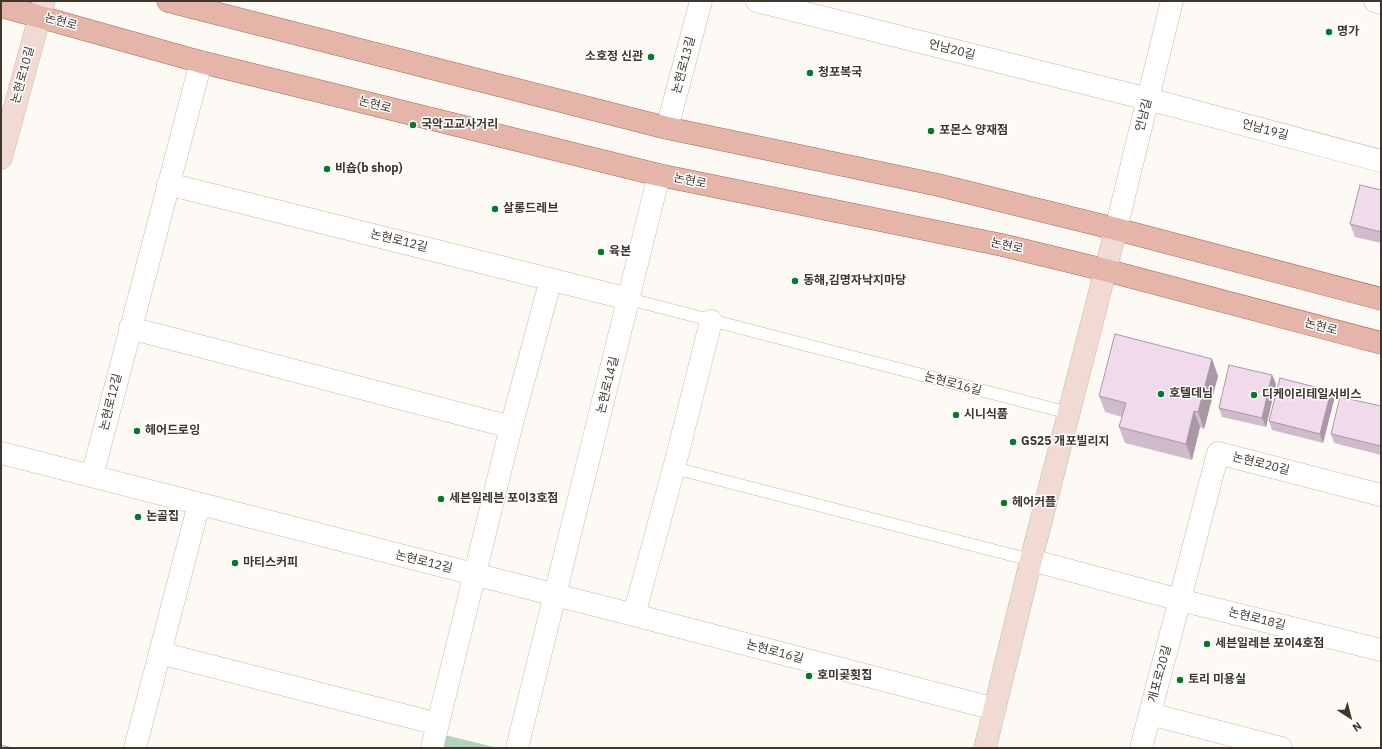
<!DOCTYPE html>
<html>
<head>
<meta charset="utf-8">
<style>
	body { margin:0 }
	#map { position:relative; width:1382px; height:749px; overflow:hidden; background:#fdfaf5; font-family:"IBM Plex Sans",sans-serif }
	canvas { display:block }
	.frame { position:absolute; inset:0; border:2px solid #3d372e; pointer-events:none }
	.north { position:absolute; left:1330px; top:697px; width:40px; height:40px; -webkit-text-stroke:3px #fff; paint-order:stroke; rotate:144deg; font-size:11px; font-weight:700; line-height:16px; text-align:center; color:#3d372e }
	.north::after { content:''; display:block; margin:auto; width:14px; height:18px; background:#3d372e; clip-path:polygon(50% 0,100% 100%,50% 72%,0 100%) }
</style>
</head>
<body>
<div id="map">
<canvas width="1382" height="749"></canvas>
<div class="frame"></div>
<div class="north">N</div>
</div>
<script>
const c = document.querySelector('canvas').getContext('2d');
c.lineJoin = 'round';
function fillPath(path, color) {
  c.fillStyle = color;
  c.fill(path, 'evenodd');
}
function shape(rows) {
  const path = new Path2D();
  for (const r of rows) {
    path.moveTo(r[0], r[1]);
    for (let i = 2; i < r.length; i += 2) path.lineTo(r[i], r[i + 1]);
  }
  return path;
}
function trace(path, color, width, dash) {
  c.strokeStyle = color;
  c.lineWidth = width;
  c.lineCap = dash ? 'butt' : 'round';
  c.setLineDash(dash || []);
  c.stroke(path);
}
function drawText(font, color, halo, rows, align = 'center') {
  c.font = font + ' "IBM Plex Sans","Noto Sans KR",sans-serif';
  c.lineWidth = 3;
  c.setLineDash([]);
  c.textBaseline = 'middle';
  c.strokeStyle = halo;
  c.fillStyle = color;
  for (const [text, x, y, turn = 0] of rows) {
    c.save();
    c.translate(x, y);
    c.rotate((+turn || 0) * Math.PI / 180);
    c.textAlign = isNaN(turn) ? turn : align;
    if (halo) c.strokeText(text, 0, 0);
    c.fillText(text, 0, 0);
    c.restore();
  }
}
fillPath(shape([
	[445,735,498,748,441,748]
]), '#b2d2bf');
const lane = shape([
	[629,299,1069,413],
	[674,468,1031,560]
]);
const street = shape([
	[757,1,1148,99,1381,161],
	[1375,1,1381,3],
	[667,128,701,1],
	[168,184,629,299],
	[1116,229,1172,1],
	[130,328,511,427],
	[1,453,634,615,995,709],
	[92,476,201,62],
	[1031,560,1180,600,1381,650],
	[634,615,674,468,711,321],
	[160,653,438,724],
	[1150,714,1281,748],
	[135,748,199,504],
	[432,748,511,427,551,279],
	[517,748,659,175],
	[1141,748,1218,453,1381,495]
]);
const secondary = shape([
	[1,158,44,1],
	[985,748,1031,560,1116,229]
]);
const primary = shape([
	[168,1,667,128,938,185,1116,229,1381,299],
	[1,6,201,62,659,175,1002,245,1105,270,1381,343]
]);
trace(lane, '#c7b8a2', 13);
trace(street, '#c7b8a2', 23);
trace(secondary, '#c7b8a2', 23);
trace(primary, '#9f6858', 23);
trace(lane, '#fff', 12);
trace(street, '#fff', 22);
trace(secondary, '#f2dad4', 22);
trace(primary, '#e5b5a9', 22);
fillPath(shape([
	[1381,190,1381,243,1355,237,1350,224],
	[1212,359,1218,376,1204,429,1200,427,1192,460,1125,443,1119,427,1122,417,1105,412,1099,396],
	[1272,375,1276,384,1266,427,1222,417,1219,408],
	[1331,391,1334,400,1323,443,1272,430,1269,421],
	[1381,406,1381,455,1334,443,1331,434]
]), '#cfbbcb');
fillPath(shape([
	[1212,359,1218,376,1204,429,1198,412],
	[1272,375,1276,384,1266,427,1262,418],
	[1331,391,1334,400,1323,443,1320,434],
	[1194,411,1200,427,1192,460,1186,444]
]), '#a999a5');
const building = shape([
	[1360,185,1381,190,1381,232,1350,224,1360,185],
	[1115,334,1212,359,1198,412,1194,411,1186,444,1119,427,1126,403,1099,396,1115,334],
	[1229,365,1272,375,1262,418,1219,408,1229,365],
	[1280,378,1331,391,1320,434,1269,421,1280,378],
	[1340,397,1381,406,1381,446,1331,434,1340,397],
	[1,745,12,748,1,748,1,745]
]);
fillPath(building, '#f1daec');
trace(building, '#a999a5', 1);
for (const [x, y, r, color] of [
	[1329,32,4,"#03782e"],
	[651,57,4,"#03782e"],
	[810,73,4,"#03782e"],
	[413,125,4,"#03782e"],
	[931,131,4,"#03782e"],
	[327,169,4,"#03782e"],
	[495,209,4,"#03782e"],
	[601,252,4,"#03782e"],
	[795,281,4,"#03782e"],
	[1161,394,4,"#03782e"],
	[1254,395,4,"#03782e"],
	[956,415,4,"#03782e"],
	[137,431,4,"#03782e"],
	[1013,442,4,"#03782e"],
	[441,499,4,"#03782e"],
	[1004,503,4,"#03782e"],
	[138,517,4,"#03782e"],
	[235,563,4,"#03782e"],
	[1207,644,4,"#03782e"],
	[809,676,4,"#03782e"],
	[1180,680,4,"#03782e"]
]) {
  const dot = new Path2D();
  dot.arc(x, y, r, 0, 2 * Math.PI);
  c.fillStyle = color;
  c.fill(dot);
  trace(dot, '#fff', 1.5);
}
drawText('12px', '#3d372e', '#fff', [
	["논현로",61,22,16],
	["언남20길",952,50,14],
	["논현로13길",684,65,-75],
	["논현로10길",23,75,-75],
	["논현로",375,105,14],
	["언남길",1144,115,-76],
	["언남19길",1265,130,15],
	["논현로",690,181,12],
	["논현로12길",399,241,14],
	["논현로",1007,246,13],
	["논현로",1321,327,15],
	["논현로16길",953,384,15],
	["논현로14길",608,385,-76],
	["논현로12길",111,402,-76],
	["논현로20길",1261,464,14],
	["논현로12길",424,562,14],
	["논현로18길",1257,619,14],
	["논현로16길",775,652,15],
	["개포로20길",1160,674,-75]
]);
drawText('bold 12px', '#3d372e', '#fff', [
	["명가",1337,32],
	["소호정 신관",643,57,"right"],
	["청포복국",818,73],
	["국악고교사거리",421,125],
	["포몬스 양재점",939,131],
	["비숍(b shop)",335,169],
	["살롱드레브",503,209],
	["육본",609,252],
	["동해,김명자낙지마당",803,281],
	["호텔데님",1169,394],
	["디케이리테일서비스",1262,395],
	["시니식품",964,415],
	["헤어드로잉",145,431],
	["GS25 개포빌리지",1021,442],
	["세븐일레븐 포이3호점",449,499],
	["헤어커플",1012,503],
	["논골집",146,517],
	["마티스커피",243,563],
	["세븐일레븐 포이4호점",1215,644],
	["호미곶횟집",817,676],
	["토리 미용실",1188,680]
], 'left');
</script>
</body>
</html>
